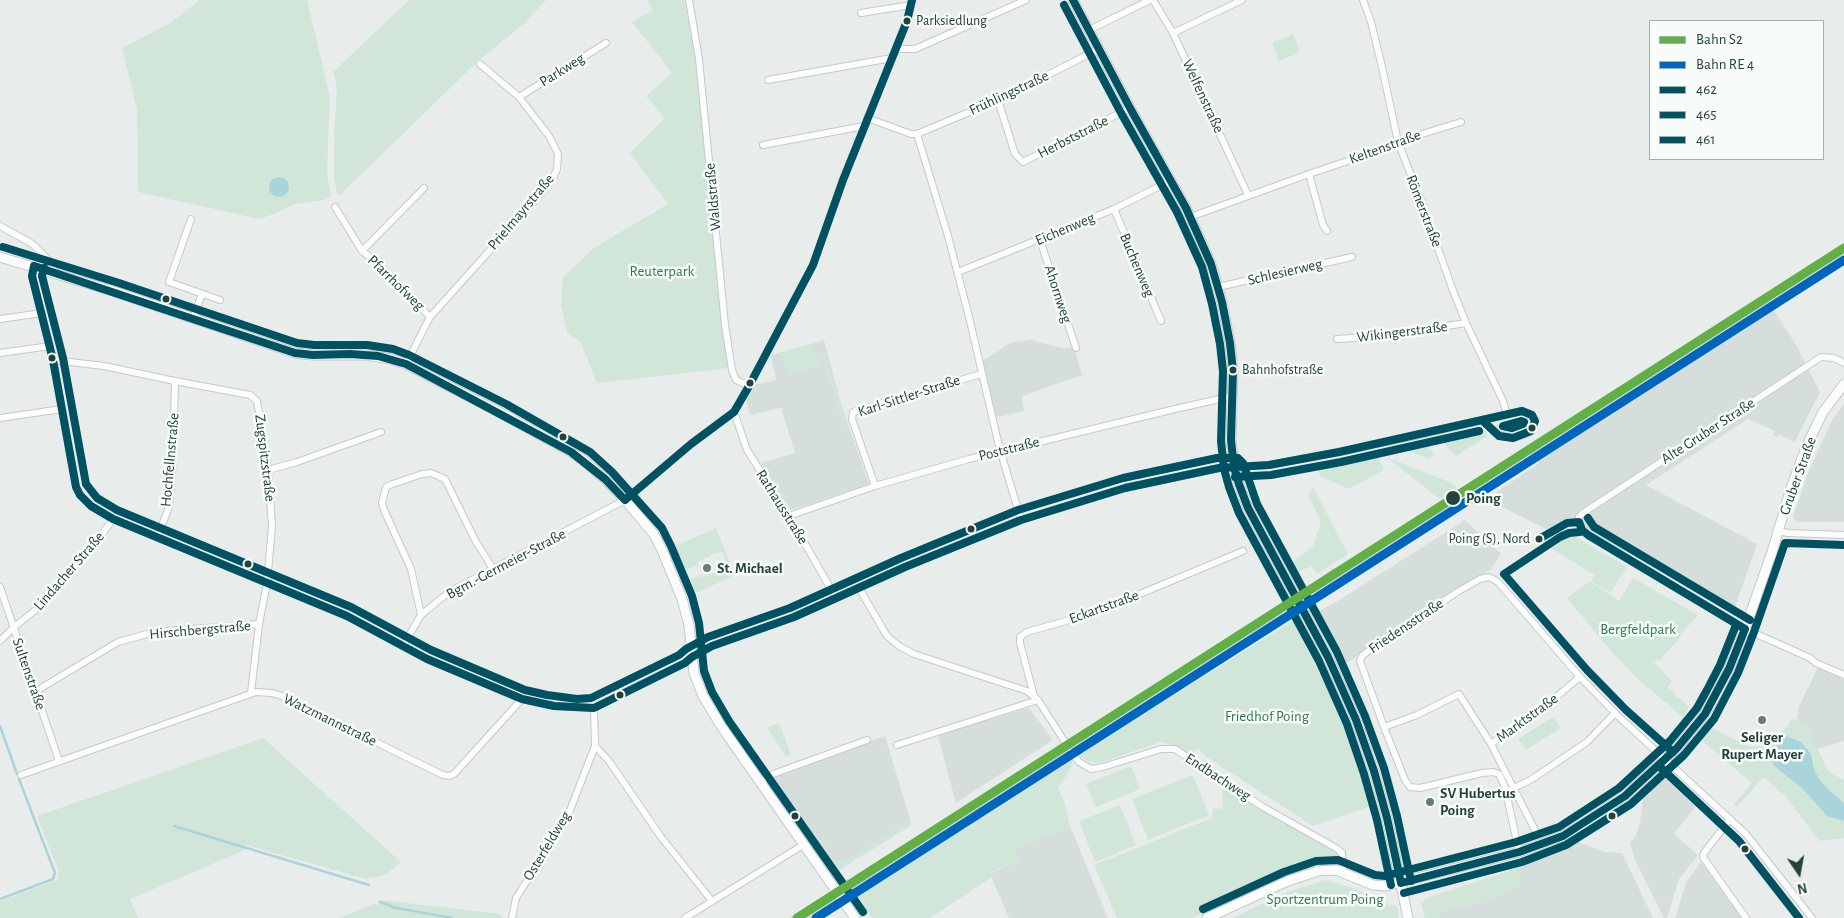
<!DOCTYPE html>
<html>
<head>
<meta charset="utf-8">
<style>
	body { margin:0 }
	#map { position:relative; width:1844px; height:918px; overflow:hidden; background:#e8edeb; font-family:"Alegreya Sans",sans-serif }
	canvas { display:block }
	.legend { position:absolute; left:1649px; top:20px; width:175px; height:140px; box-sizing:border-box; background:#f7fbf9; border:1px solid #a3b1ad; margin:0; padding:6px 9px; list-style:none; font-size:15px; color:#24423a }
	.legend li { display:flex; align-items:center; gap:10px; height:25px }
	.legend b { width:25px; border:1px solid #a3b1ad }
	.north { position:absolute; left:1774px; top:848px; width:50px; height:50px; -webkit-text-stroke:4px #f7fbf9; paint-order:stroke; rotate:168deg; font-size:14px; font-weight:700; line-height:20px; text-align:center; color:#24423a }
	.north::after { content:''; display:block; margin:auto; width:18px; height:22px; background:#24423a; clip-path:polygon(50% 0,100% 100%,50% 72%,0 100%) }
</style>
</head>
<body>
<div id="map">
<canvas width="1844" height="918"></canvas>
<ul class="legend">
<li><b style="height:6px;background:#61af45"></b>Bahn S2</li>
<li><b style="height:6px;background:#0065bd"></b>Bahn RE 4</li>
<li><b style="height:6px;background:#005262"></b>462</li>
<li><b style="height:6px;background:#005262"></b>465</li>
<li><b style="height:6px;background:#005262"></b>461</li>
</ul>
<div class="north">N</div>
</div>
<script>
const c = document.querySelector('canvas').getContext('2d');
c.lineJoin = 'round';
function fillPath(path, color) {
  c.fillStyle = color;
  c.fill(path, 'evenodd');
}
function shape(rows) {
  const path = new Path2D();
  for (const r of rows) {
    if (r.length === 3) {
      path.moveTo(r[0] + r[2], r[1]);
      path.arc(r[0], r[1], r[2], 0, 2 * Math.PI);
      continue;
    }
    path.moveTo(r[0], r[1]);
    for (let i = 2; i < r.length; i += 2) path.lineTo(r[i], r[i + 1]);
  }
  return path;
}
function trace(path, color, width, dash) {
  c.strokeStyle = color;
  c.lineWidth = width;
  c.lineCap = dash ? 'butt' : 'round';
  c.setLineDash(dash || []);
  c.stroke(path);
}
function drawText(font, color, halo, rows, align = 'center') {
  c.font = font + ' "Alegreya Sans",sans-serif';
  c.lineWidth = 5;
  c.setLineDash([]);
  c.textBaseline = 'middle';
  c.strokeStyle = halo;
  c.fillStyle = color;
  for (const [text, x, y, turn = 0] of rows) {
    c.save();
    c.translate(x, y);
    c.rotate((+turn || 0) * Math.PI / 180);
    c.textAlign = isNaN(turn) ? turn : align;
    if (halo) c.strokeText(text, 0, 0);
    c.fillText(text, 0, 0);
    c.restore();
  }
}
fillPath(shape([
	[1844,246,1844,259,1638,390,1772,307,1796,345,1820,392,1795,442,1779,434,1777,437,1773,435,1775,431,1748,419,1646,485,1757,544,1733,613,1570,520,1548,530,1492,502,1488,498,1539,463,1537,460,1545,454,1543,450,1330,586,1332,590,1317,597,1311,586,1333,568,1336,571],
	[824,340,842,407,869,484,791,510,761,463,795,453,781,408,750,415,746,399,753,385,776,380,771,355],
	[1031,340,1062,348,1074,347,1082,375,1022,396,1024,411,993,418,981,362,1010,343],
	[1844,403,1844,522,1797,522,1793,517,1808,473,1831,422],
	[1465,520,1501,554,1491,569,1342,666,1314,614,1341,599],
	[1278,606,1284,618,1195,676,1063,758,813,918,789,918],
	[1818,668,1844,680,1844,741,1817,749,1807,727,1797,721,1799,706],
	[1029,708,1053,740,956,803,938,737,941,733],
	[885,736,911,822,829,873,766,781,779,775],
	[1668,774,1699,802,1674,834,1698,855,1679,879,1667,918,1664,918,1635,860,1630,843,1636,836,1640,822,1643,798],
	[1070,826,1108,918,1009,918,990,874,1019,860,1015,849],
	[1578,842,1605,852,1622,853,1653,918,1425,918,1422,904,1426,898,1514,870],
	[1701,862,1742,918,1675,918,1686,883]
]), '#d6dedb');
fillPath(shape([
	[200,0,307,0,330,97,327,172,331,196,325,200,295,204,274,214,259,219,138,192,137,109,122,48,170,23],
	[409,0,546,0,523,25,481,58,340,195,337,194,334,177,334,134,337,89,333,72],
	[647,0,685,0,693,35,729,368,597,383,581,343,567,333,561,305,563,277,594,248,668,204,630,153,665,118,646,96,672,73,632,22,652,10],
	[1293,34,1299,49,1296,54,1279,61,1272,43],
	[812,344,820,365,788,375,781,352],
	[821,352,824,352,847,426,844,427],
	[1528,417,1527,424,1523,428,1515,431,1503,434,1492,426],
	[1481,429,1488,436,1456,456,1440,439],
	[1425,442,1435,455,1429,459,1401,448],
	[1377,452,1384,470,1349,489,1320,476,1316,464],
	[1386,457,1452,483,1457,489,1440,499],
	[1313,487,1348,554,1317,574,1311,566,1297,573,1291,563,1313,547,1321,521,1308,495],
	[716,528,735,575,698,592,686,592,668,549],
	[722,552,728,568,720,570,721,572,718,573,717,572,703,577,702,575,691,579,692,582,687,584,681,572,698,565,697,562,711,556,711,554],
	[1567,532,1627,567,1610,593,1591,581,1595,575,1547,546],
	[1633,578,1698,615,1680,635,1681,637,1659,661,1657,659,1654,662,1672,681,1667,687,1689,707,1683,717,1642,683,1611,651,1567,598,1590,581,1619,601],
	[1293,621,1341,715,1372,806,1313,826,1205,756,1198,749,1190,755,1177,746,1161,742,1100,763,1087,761,1078,754],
	[1553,717,1561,728,1526,750,1518,739],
	[1792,718,1807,727,1828,771,1844,780,1844,838,1819,841,1786,797,1764,777,1737,807,1734,804,1752,783,1700,739,1709,726,1746,746,1767,747,1789,724],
	[778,724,780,725,791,755,786,757,767,727],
	[263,738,401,862,386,875,366,879,246,845,243,851,130,899,138,918,0,918,0,901,57,880,59,872,37,816],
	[1068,758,1073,761,1070,770,1058,788,1066,807,1070,826,1016,849,1020,860,990,873,991,878,930,918,872,918,856,894],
	[1131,766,1140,789,1096,807,1086,784],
	[1193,775,1209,815,1148,840,1132,799],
	[1222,788,1235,793,1333,849,1338,855,1338,862,1334,865,1317,867,1192,918,1117,918,1094,865,1212,818,1213,808,1223,809],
	[1120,805,1136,845,1095,862,1079,821],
	[910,821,912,825,838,871,820,846,821,840,825,838,828,840,823,844,834,862,839,859,842,863],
	[1520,866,1520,885,1510,892,1480,904,1446,910,1441,915,1441,918,1425,918,1422,904,1426,898,1507,872],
	[1325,880,1356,889,1383,904,1397,906,1399,918,1233,918,1287,892],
	[381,900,501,914,502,918,340,918,376,903,377,905]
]), '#d1e6d8');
fillPath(shape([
	[279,187,10],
	[1786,736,1801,742,1811,754,1814,769,1819,779,1830,791,1844,803,1844,821,1827,816,1803,789,1773,765,1772,760,1774,750]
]), '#a9d4db');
trace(shape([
	[0,726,17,774],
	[174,826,369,885],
	[0,899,53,879,55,873,19,779],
	[380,902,396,908,452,918]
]), '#a9d4db', 2.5);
const street = shape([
	[689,0,699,59,725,325,732,370,736,380,749,386],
	[1153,0,1173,33,1248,195],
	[1363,0,1371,22,1382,67,1398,142,1423,206,1452,288,1466,323,1503,401,1507,415],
	[861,13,911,5],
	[1089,30,1150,0],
	[1173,33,1242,0],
	[896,49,915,49,1026,0],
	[768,80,892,58],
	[519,97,606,43],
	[998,100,1015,154,1023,162,1130,108],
	[867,118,911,134,917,134,948,236,969,317,999,446,1021,520],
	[917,134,998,100,1099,49],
	[763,145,864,126],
	[1309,174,1323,225,1327,231],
	[335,207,362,251,374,260,430,317],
	[1114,209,1161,321],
	[1190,217,1309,174,1389,147,1409,138,1461,122],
	[191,219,169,282,220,300],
	[0,226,31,243,40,251,51,263,55,273],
	[1040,240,1076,348],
	[362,251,424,188],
	[34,266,32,276,53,360,76,487,80,495,91,506,113,519,347,616,427,659,522,699,554,706,594,708,641,684,685,663,692,657,712,646,794,617,905,567,1021,520,1125,488,1219,468,1269,465,1339,452,1429,433,1482,420,1522,411,1532,415,1535,421,1531,431,1526,434,1513,438,1499,436,1482,420],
	[958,272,1114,209,1170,181],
	[1218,287,1352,257],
	[193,318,202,294],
	[0,319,42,313],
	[1337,339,1382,336,1466,323],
	[0,353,50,346],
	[53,360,104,366,175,381,250,395,257,401,268,470,272,526,267,583,259,624,251,693],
	[1844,363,1834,358,1821,357,1583,513,1579,517,1579,522,1582,530,1588,535,1745,629,1810,658,1816,663,1844,675],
	[406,364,430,317,545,189,554,176,557,169,558,154,549,136,519,97,480,64],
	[734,412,747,450,789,516,836,598],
	[0,418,62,409],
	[268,470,297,462,381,432],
	[875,486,852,419,853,412,981,374],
	[789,516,875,486,969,459,1175,409,1233,396],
	[1778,531,1788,533,1844,535],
	[158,536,169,507,173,462,175,381],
	[0,587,59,761],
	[859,588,887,636,899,646,914,654,1027,691,1038,700,1065,742],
	[421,615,411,569,384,510,382,503,386,487,390,485,422,474,431,473,445,479,475,540,493,569],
	[0,641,13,628,38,608,72,570,102,534,113,519],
	[403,646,421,615,449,592,625,500,691,444,734,412,749,386,813,265,843,180,907,21,912,0],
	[36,691,118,642,154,632,259,624],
	[1034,696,1020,643,1020,637,1027,632,1080,617,1140,594,1243,551],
	[594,708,595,746,609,761,661,837,712,901],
	[1384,727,1417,715,1459,694,1491,744,1549,703,1580,677],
	[1491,744,1537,834],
	[897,745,1038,700],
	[1071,752,1079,762,1091,769,1103,767,1161,749,1175,749,1263,807,1336,848,1342,853,1343,872],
	[21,775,256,692,272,693,282,696,443,775,449,776,454,774,522,699],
	[761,782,773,774,867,740],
	[1506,792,1532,779,1587,742,1615,713],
	[1730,819,1704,853,1703,857,1746,918],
	[1519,852,1505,787,1499,774,1493,772,1482,773,1420,788,1410,787,1405,780,1384,727,1360,661,1362,656,1376,645,1459,591,1480,579,1489,577,1498,582,1580,677,1619,717,1746,834,1812,918],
	[512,918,516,898,567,818,595,746],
	[685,918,803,845]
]);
const secondary = shape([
	[1073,0,1130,108,1186,208,1211,264,1222,302,1230,343,1233,371,1231,440,1234,467,1239,484,1248,508,1328,657,1356,720,1374,771,1387,818,1408,918],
	[0,257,116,292,295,353,313,355,366,355,391,359,406,364,501,413,571,452,583,460,605,479,625,500,653,533,662,550,682,599,689,625,694,673,703,696,721,726,855,918],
	[1207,918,1288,881,1318,871,1336,870,1373,885,1386,886,1519,852,1563,836,1585,823,1631,791,1677,748,1705,714,1716,695,1729,669,1745,629,1772,552,1791,488,1807,445,1823,412,1844,384]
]);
trace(street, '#c5cac8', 8);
trace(secondary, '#c3cbc8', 11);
trace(street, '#fcfcfc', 6);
trace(secondary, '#fcfcfc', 9);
trace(shape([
	[1073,0,1130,108,1186,208,1211,264,1222,302,1230,343,1233,371,1231,440,1234,467,1239,484,1248,508,1328,657,1356,720,1374,771,1387,818,1401,883,1519,852,1563,836,1625,796,1677,748,1705,714,1729,669,1745,629,1588,535,1582,530,1579,522,1567,523,1539,539],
	[34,266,32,276,53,360,76,487,80,495,91,506,113,519,347,616,427,659,522,699,554,706,594,708,685,663,692,657,712,646,794,617,905,567,1021,520,1125,488,1219,468,1269,465,1339,452,1482,420],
	[34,266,295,353,313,355,350,354,378,356,406,364,571,452,605,479,625,500],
	[1522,411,1532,415,1535,421,1531,431,1513,438,1499,436,1482,420,1522,411],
	[625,500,691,444,734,412,749,386,813,265,843,180,907,21,912,0]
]), '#005262', 8);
trace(shape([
	[1064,5,1121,113,1177,212,1202,267,1212,304,1220,344,1223,371,1221,441,1224,469,1229,487,1239,513,1319,661,1347,724,1364,774,1377,820,1391,885],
	[1521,421,1524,422,1523,424,1512,428,1503,426,1521,421],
	[1235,477,1271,475,1341,462,1479,431],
	[1659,766,1739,841,1799,918],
	[1404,893,1522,862,1566,845,1631,804,1684,755,1714,719,1738,673,1754,632,1785,543,1844,545]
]), '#005262', 8);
trace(shape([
	[3,247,119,283,297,343,314,345,367,345,393,349,409,355,506,404,590,452,612,472,662,528,671,546,692,596,699,623,704,671,712,692,729,721,863,912],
	[44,268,42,276,63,358,86,484,97,498,117,510,351,607,431,650,525,690,547,695,577,699,591,698,679,655,686,649,708,637,790,608,901,558,1018,510,1123,478,1217,458,1238,458,1243,463,1257,504,1337,652,1365,716,1384,768,1397,816,1411,881],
	[1588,518,1594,527,1750,620],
	[1580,532,1569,533,1560,537,1504,574,1587,670,1626,710,1673,752],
	[1203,909,1284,872,1316,861,1338,860,1375,875,1385,876,1516,842,1559,827,1619,788,1670,741,1697,708,1707,690,1720,665,1736,625]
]), '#005262', 8);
trace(shape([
	[797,918,1844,248]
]), '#61af45', 9);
trace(shape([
	[816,918,1844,260]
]), '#0065bd', 9);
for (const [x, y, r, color] of [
	[907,21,4.5,"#24423a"],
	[166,299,4.5,"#24423a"],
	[52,358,4.5,"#24423a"],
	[1233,370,4.5,"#24423a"],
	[750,383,4.5,"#24423a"],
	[1532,428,4.5,"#24423a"],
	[563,437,4.5,"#24423a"],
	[1453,498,8,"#24423a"],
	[971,529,4.5,"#24423a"],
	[1539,539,4.5,"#24423a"],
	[248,564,4.5,"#24423a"],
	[707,568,5,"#697e78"],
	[620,695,4.5,"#24423a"],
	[1762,720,5,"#697e78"],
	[1430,802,5,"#697e78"],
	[795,816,4.5,"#24423a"],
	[1612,816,4.5,"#24423a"],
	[1745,849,4.5,"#24423a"]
]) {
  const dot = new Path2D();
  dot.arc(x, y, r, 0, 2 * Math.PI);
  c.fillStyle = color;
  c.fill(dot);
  trace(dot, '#f7fbf9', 2);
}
drawText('14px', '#24423a', '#f7fbf9', [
	["Parksiedlung",916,21],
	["Bahnhofstraße",1242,370],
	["Poing (S), Nord",1530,539,"right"]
], 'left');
drawText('15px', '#24423a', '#f7fbf9', [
	["Parkweg",562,70,-32],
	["Frühlingstraße",1009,93,-25],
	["Welfenstraße",1203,96,65],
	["Herbststraße",1073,137,-27],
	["Keltenstraße",1385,147,-20],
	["Waldstraße",713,197,-95],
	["Römerstraße",1424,211,69],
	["Prielmayrstraße",521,212,-50],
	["Eichenweg",1065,229,-23],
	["Buchenweg",1137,265,67],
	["Schlesierweg",1285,272,-13],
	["Pfarrhofweg",396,283,44],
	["Ahornweg",1058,294,72],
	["Wikingerstraße",1402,332,-7],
	["Karl-Sittler-Straße",909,396,-18],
	["Alte Gruber Straße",1708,431,-33],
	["Poststraße",1009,449,-14],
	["Zugspitzstraße",265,458,83],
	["Hochfellnstraße",170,460,-85],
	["Gruber Straße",1798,476,-70],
	["Rathausstraße",782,507,58],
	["Bgm.-Germeier-Straße",506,564,-28],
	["Lindacher Straße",69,571,-49],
	["Eckartstraße",1104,607,-20],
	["Friedensstraße",1406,626,-34],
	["Hirschbergstraße",200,630,-5],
	["Sultenstraße",29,674,71],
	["Marktstraße",1527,718,-36],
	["Watzmannstraße",330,720,26],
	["Endbachweg",1218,777,33],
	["Osterfeldweg",547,846,-59]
]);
drawText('15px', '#2d7a4b', '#f7fbf9', [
	["Reuterpark",662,271],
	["Bergfeldpark",1638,629],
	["Friedhof Poing",1267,716],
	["Sportzentrum Poing",1325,899]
]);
drawText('bold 15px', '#24423a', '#f7fbf9', [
	["Poing",1466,498]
], 'left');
drawText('bold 15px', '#24423a', '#f7fbf9', [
	["St. Michael",717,568],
	["Seliger",1762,737,"center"],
	["Rupert Mayer",1762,754,"center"],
	["SV Hubertus",1440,793],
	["Poing",1440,810]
], 'left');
</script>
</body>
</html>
